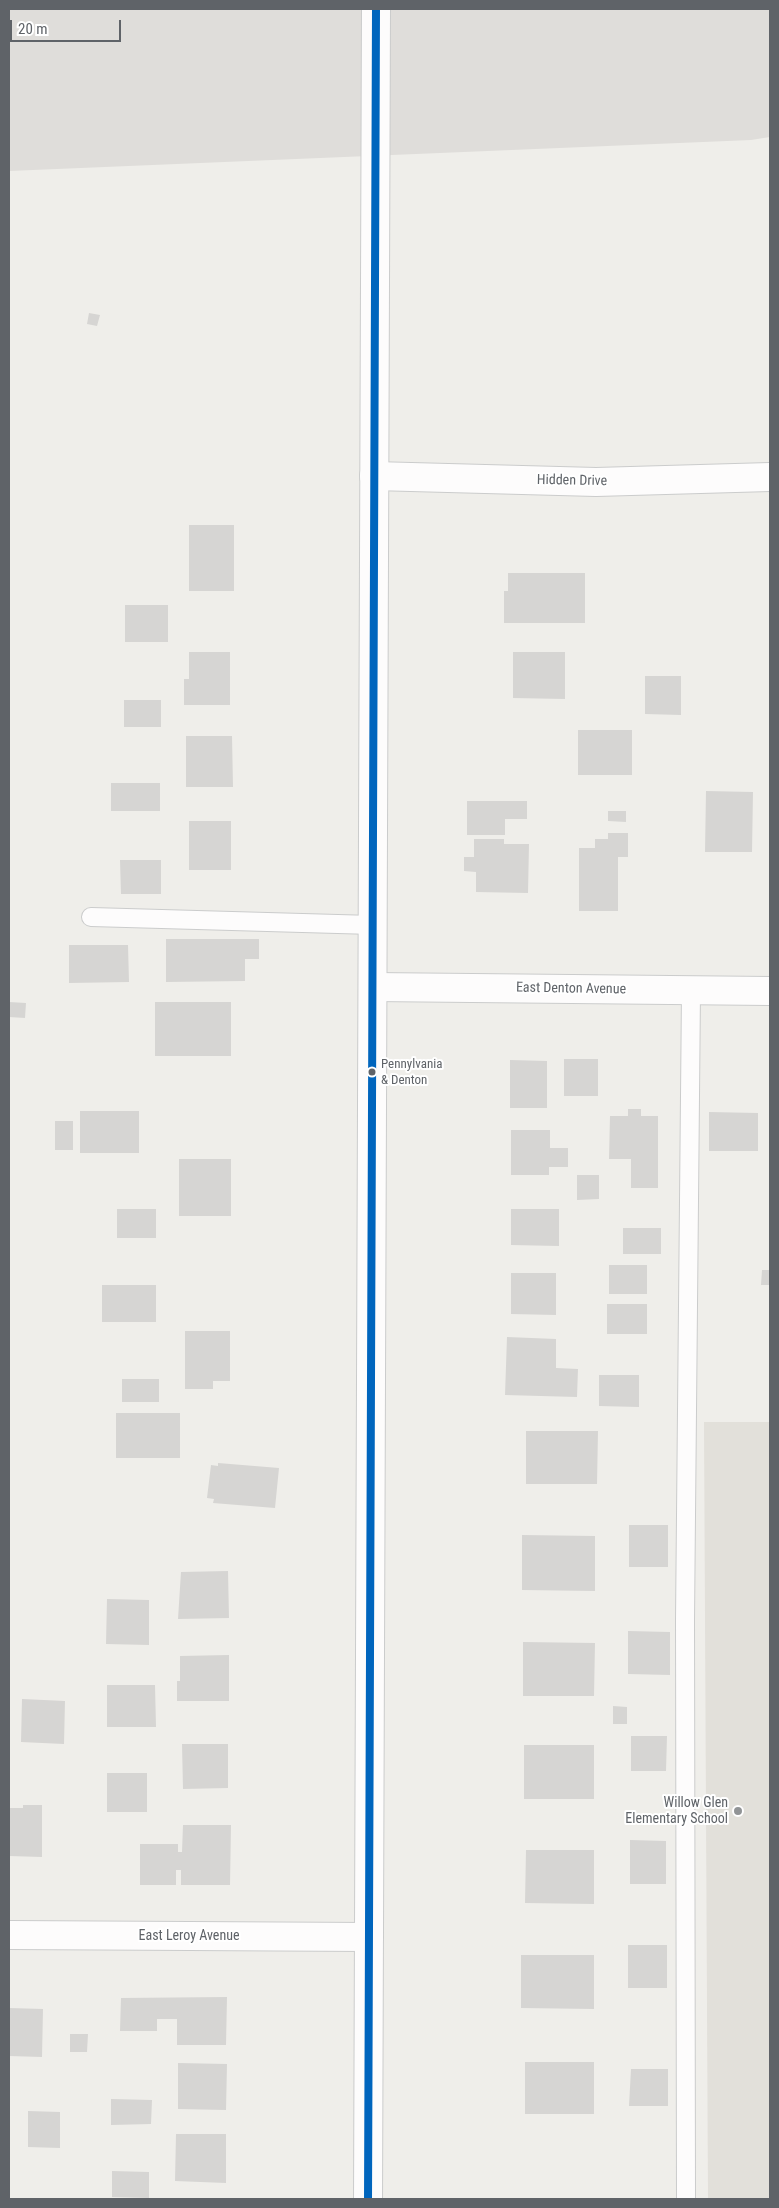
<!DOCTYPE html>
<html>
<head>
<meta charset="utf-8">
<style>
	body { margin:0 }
	#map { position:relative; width:779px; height:2208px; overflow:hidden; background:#efeeea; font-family:"Roboto Condensed",sans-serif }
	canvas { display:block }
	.frame { position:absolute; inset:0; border:10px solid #5f6368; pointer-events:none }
	.scale { position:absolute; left:10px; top:20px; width:111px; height:22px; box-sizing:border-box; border:2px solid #5f6368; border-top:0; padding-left:6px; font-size:15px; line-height:18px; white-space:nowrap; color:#5f6368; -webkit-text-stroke:4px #fff; paint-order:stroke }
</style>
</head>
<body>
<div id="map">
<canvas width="779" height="2208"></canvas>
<div class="frame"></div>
<div class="scale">20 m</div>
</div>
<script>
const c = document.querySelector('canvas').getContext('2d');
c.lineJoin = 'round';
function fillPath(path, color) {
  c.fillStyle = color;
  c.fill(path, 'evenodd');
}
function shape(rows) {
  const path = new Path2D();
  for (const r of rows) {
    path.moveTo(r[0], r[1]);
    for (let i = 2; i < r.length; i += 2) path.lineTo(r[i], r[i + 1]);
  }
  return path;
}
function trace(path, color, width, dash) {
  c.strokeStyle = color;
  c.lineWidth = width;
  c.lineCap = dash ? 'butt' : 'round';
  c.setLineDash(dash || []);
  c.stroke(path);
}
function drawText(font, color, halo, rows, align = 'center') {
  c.font = font + ' "Roboto Condensed",sans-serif';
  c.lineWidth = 4;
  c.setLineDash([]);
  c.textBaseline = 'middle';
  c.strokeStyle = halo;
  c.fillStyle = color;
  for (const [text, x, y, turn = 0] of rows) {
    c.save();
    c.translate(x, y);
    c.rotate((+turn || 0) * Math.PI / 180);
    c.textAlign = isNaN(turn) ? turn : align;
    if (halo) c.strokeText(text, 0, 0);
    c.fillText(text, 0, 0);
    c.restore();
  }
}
fillPath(shape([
	[9,9,770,9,770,137,751,140,9,171]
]), '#dfddda');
fillPath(shape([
	[704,1422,770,1422,770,2199,708,2199]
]), '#e2e0da');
fillPath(shape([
	[89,313,100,315,97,326,87,324],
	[189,525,234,525,234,591,189,591],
	[508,573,585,573,585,623,504,623,504,591,508,591],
	[125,605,168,605,168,642,125,642],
	[189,652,230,652,230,705,184,705,184,679,189,679],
	[513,652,565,652,565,699,513,698],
	[645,676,681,676,681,715,645,714],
	[124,700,161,700,161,727,124,727],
	[578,730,632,730,632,775,578,775],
	[186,736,232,736,233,787,186,787],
	[111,783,160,783,160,811,111,811],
	[706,791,753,792,752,852,705,852],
	[467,801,527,801,527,819,505,819,505,835,467,835],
	[608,811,626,811,626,822,608,821],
	[189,821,231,821,231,870,189,870],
	[608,833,628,833,628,857,618,857,618,911,579,911,579,848,595,848,595,839,608,839],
	[474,839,504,839,504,844,529,844,528,893,476,892,476,872,464,871,464,857,474,857],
	[120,860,161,860,161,894,121,894],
	[166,939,259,939,259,959,245,959,245,981,166,982],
	[69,945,128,945,129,982,69,983],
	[9,1002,26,1003,25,1018,9,1017],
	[155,1002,231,1002,231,1056,155,1056],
	[564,1059,598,1059,598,1096,564,1096],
	[510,1060,547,1061,547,1108,510,1108],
	[628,1109,641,1109,641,1116,658,1116,658,1188,631,1188,631,1159,609,1159,610,1116,628,1116],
	[80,1111,139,1111,139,1153,80,1153],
	[709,1112,758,1113,758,1151,709,1151],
	[55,1121,73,1121,73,1150,55,1150],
	[511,1130,550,1130,550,1148,568,1148,568,1167,549,1167,549,1175,511,1175],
	[179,1159,231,1159,231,1216,179,1216],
	[577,1175,599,1175,599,1199,577,1200],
	[117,1209,156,1209,156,1238,117,1238],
	[511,1209,559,1209,559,1246,511,1245],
	[623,1228,661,1228,661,1254,623,1254],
	[609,1265,647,1265,647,1294,609,1294],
	[762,1270,770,1270,770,1285,761,1285],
	[511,1273,556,1273,556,1315,511,1314],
	[102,1285,156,1285,156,1322,102,1322],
	[607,1304,647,1304,647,1334,607,1334],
	[185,1331,230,1331,230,1381,213,1381,213,1389,185,1389],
	[507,1337,556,1339,556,1368,578,1369,577,1397,505,1395],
	[599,1375,639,1375,639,1407,599,1406],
	[122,1379,159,1379,159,1402,122,1402],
	[116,1413,180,1413,180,1458,116,1458],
	[526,1431,598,1431,597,1484,526,1484],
	[218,1463,279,1468,275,1508,213,1503,214,1499,207,1498,211,1465,218,1466],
	[629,1525,668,1525,668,1567,629,1567],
	[522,1535,595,1536,595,1591,522,1590],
	[228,1571,229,1618,178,1619,181,1572],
	[107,1599,149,1600,149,1645,106,1644],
	[628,1631,670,1632,670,1675,628,1674],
	[523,1642,595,1643,594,1696,523,1696],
	[229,1655,229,1701,177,1701,177,1681,180,1681,180,1656],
	[107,1685,155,1685,156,1727,107,1727],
	[22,1699,65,1701,64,1744,21,1742],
	[613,1706,627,1707,627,1724,613,1724],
	[631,1736,667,1736,666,1771,631,1771],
	[182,1744,228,1744,228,1788,183,1789],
	[524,1745,594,1745,594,1799,524,1799],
	[107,1773,147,1773,147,1812,107,1812],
	[23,1805,42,1805,42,1857,9,1856,9,1808,23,1808],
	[183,1825,231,1825,230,1885,181,1885,181,1870,176,1870,176,1885,140,1885,140,1844,178,1844,178,1852,182,1852],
	[630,1840,666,1841,666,1884,630,1884],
	[526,1850,594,1850,594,1904,525,1903],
	[628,1945,667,1945,667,1988,628,1988],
	[521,1955,594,1955,594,2009,521,2008],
	[227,1997,226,2045,177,2045,177,2019,157,2019,157,2031,120,2031,121,1998],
	[9,2008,43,2009,42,2057,9,2056],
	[70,2034,88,2034,87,2052,70,2052],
	[525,2062,594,2062,594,2114,525,2114],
	[178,2063,227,2064,226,2110,178,2109],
	[631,2069,668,2069,668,2106,629,2106],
	[111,2099,152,2100,151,2124,111,2125],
	[28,2111,60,2112,60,2148,28,2147],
	[176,2134,226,2134,226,2183,175,2181],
	[112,2171,149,2172,149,2198,112,2197]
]), '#d6d5d3');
const service = shape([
	[91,917,373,925],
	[686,2199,685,1620,691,991]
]);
const minor = shape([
	[374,476,596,482,770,477],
	[373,987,770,991],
	[9,1935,369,1937]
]);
const tertiary = shape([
	[368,2199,376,9]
]);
trace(service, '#cbcccc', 20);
trace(minor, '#cbcccc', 30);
trace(tertiary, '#cbcccc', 30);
trace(service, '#fdfcfc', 18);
trace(minor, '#fdfcfc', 28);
trace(tertiary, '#fdfcfc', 28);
trace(shape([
	[368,2199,376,9]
]), '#0065bd', 8);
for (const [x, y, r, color] of [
	[372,1072,4.5,"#5f6368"],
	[738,1811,5,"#919496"]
]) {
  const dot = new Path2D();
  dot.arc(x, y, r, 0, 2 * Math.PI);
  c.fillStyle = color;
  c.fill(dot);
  trace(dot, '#fff', 2);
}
drawText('13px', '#5f6368', '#fff', [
	["Pennylvania",381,1065],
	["& Denton",381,1081]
], 'left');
drawText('14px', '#5f6368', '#fff', [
	["Hidden Drive",572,481,1],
	["East Denton Avenue",571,989,1],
	["East Leroy Avenue",189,1936]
]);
drawText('14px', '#5f6368', '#fff', [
	["Willow Glen",728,1803],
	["Elementary School",728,1819]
], 'right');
</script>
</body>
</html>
